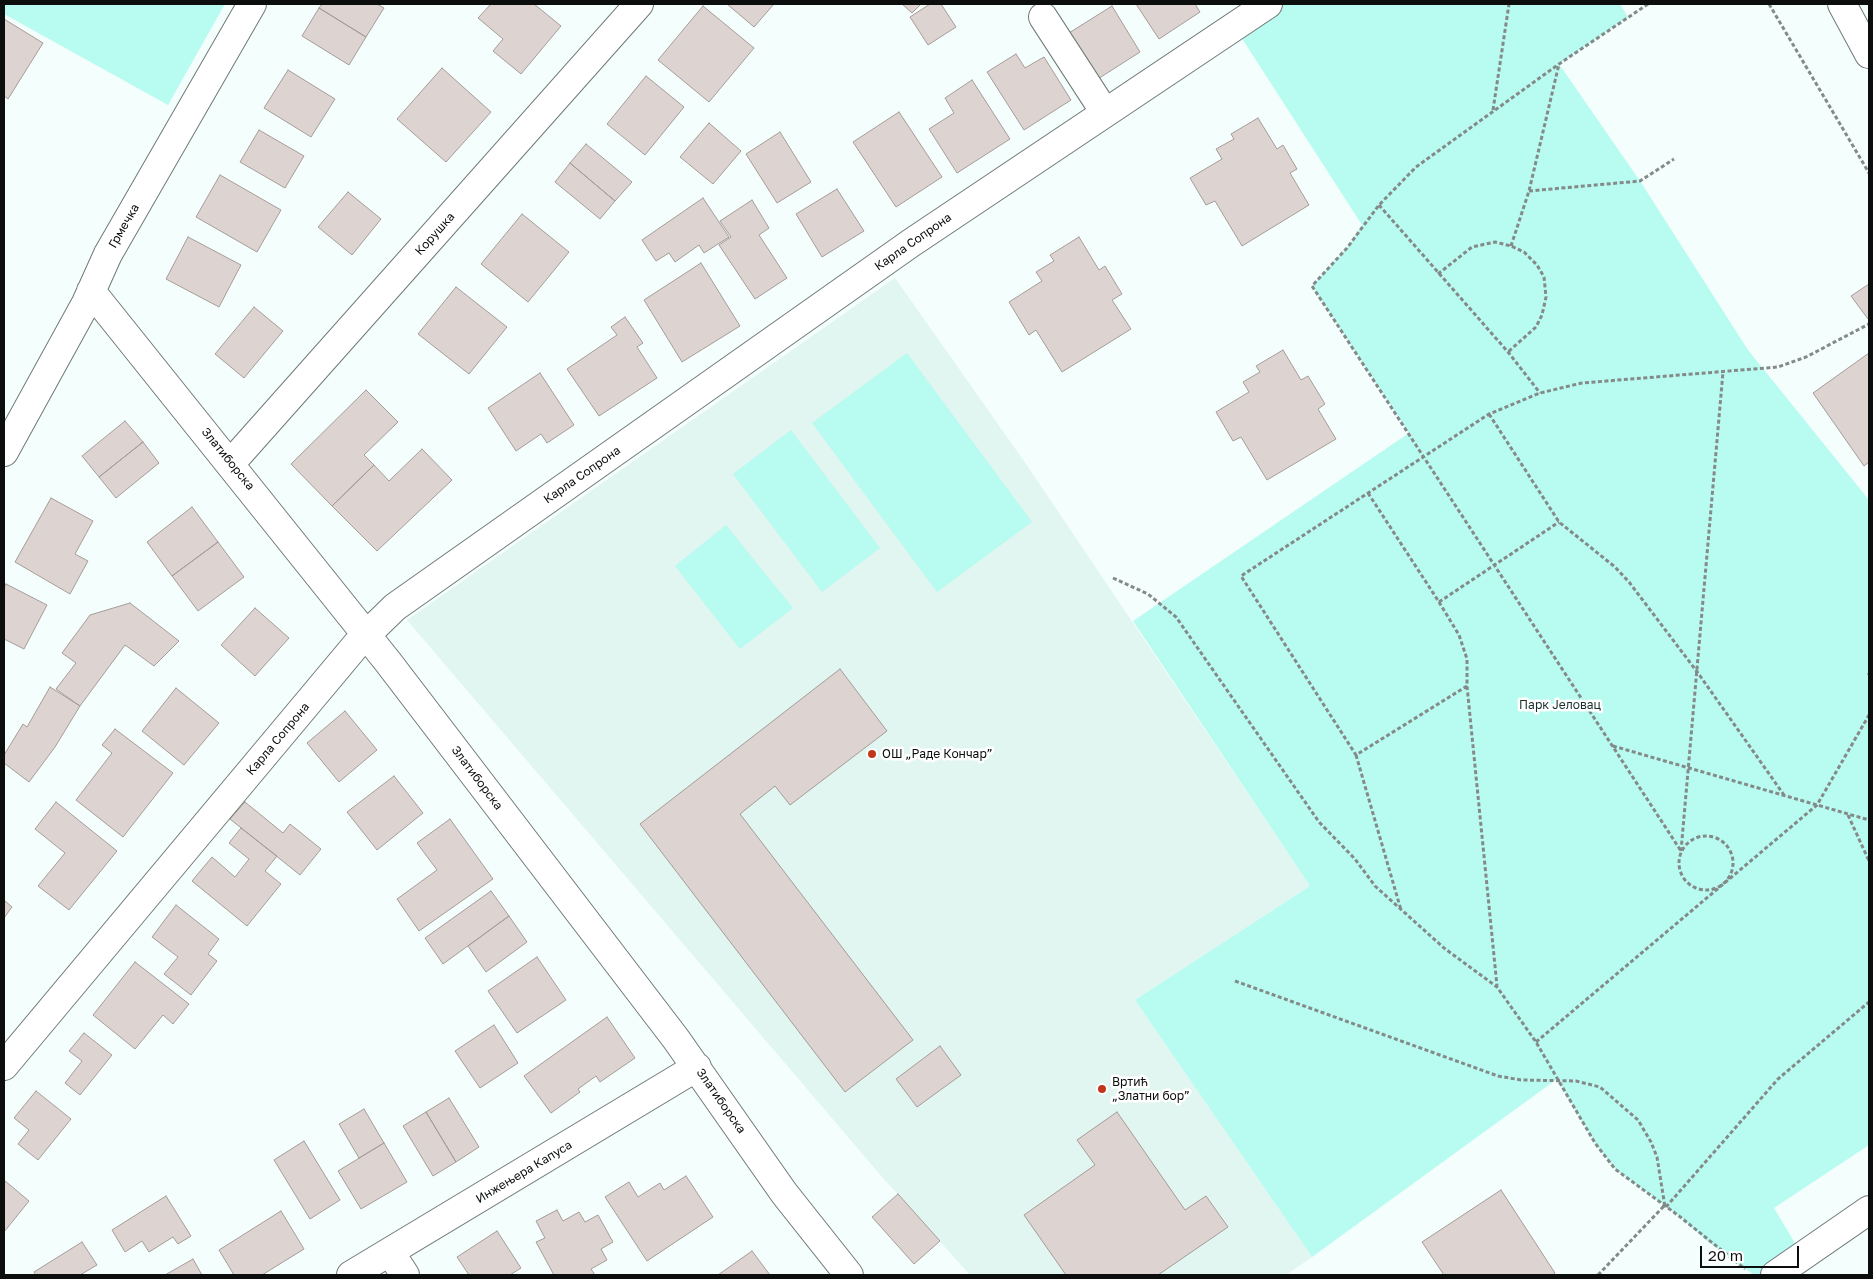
<!DOCTYPE html>
<html>
<head>
<meta charset="utf-8">
<style>
	body { margin:0 }
	#map { position:relative; width:1873px; height:1279px; overflow:hidden; background:#f4fefc; font-family:"Golos Text",sans-serif }
	canvas { display:block }
	.frame { position:absolute; inset:0; border:5px solid #0b0e0d; pointer-events:none }
	.scale { position:absolute; left:1700px; top:1246px; width:99px; height:22px; box-sizing:border-box; border:2px solid #0b0e0d; border-top:0; padding-left:6px; font-size:15px; line-height:18px; white-space:nowrap; color:#0b0e0d; -webkit-text-stroke:4px #fff; paint-order:stroke }
</style>
</head>
<body>
<div id="map">
<canvas width="1873" height="1279"></canvas>
<div class="frame"></div>
<div class="scale">20 m</div>
</div>
<script>
const c = document.querySelector('canvas').getContext('2d');
c.lineJoin = 'round';
function fillPath(path, color) {
  c.fillStyle = color;
  c.fill(path, 'evenodd');
}
function shape(rows) {
  const path = new Path2D();
  for (const r of rows) {
    if (r.length === 3) {
      path.moveTo(r[0] + r[2], r[1]);
      path.arc(r[0], r[1], r[2], 0, 2 * Math.PI);
      continue;
    }
    path.moveTo(r[0], r[1]);
    for (let i = 2; i < r.length; i += 2) path.lineTo(r[i], r[i + 1]);
  }
  return path;
}
function trace(path, color, width, dash) {
  c.strokeStyle = color;
  c.lineWidth = width;
  c.lineCap = dash ? 'butt' : 'round';
  c.setLineDash(dash || []);
  c.stroke(path);
}
function drawText(font, color, halo, rows, align = 'center') {
  c.font = font + ' "Golos Text",sans-serif';
  c.lineWidth = 5;
  c.setLineDash([]);
  c.textBaseline = 'middle';
  c.strokeStyle = halo;
  c.fillStyle = color;
  for (const [text, x, y, turn = 0] of rows) {
    c.save();
    c.translate(x, y);
    c.rotate((+turn || 0) * Math.PI / 180);
    c.textAlign = isNaN(turn) ? turn : align;
    if (halo) c.strokeText(text, 0, 0);
    c.fillText(text, 0, 0);
    c.restore();
  }
}
fillPath(shape([
	[895,278,1026,464,1310,886,1135,1000,1312,1257,1286,1275,970,1275,883,1178,407,620]
]), '#e1f5f1');
fillPath(shape([
	[4,4,225,4,168,105,4,14],
	[1268,4,1620,4,1628,17,1559,64,1640,181,1748,350,1869,500,1869,1145,1774,1208,1802,1255,1775,1275,1754,1275,1707,1241,1679,1216,1615,1169,1595,1143,1557,1079,1312,1257,1135,1000,1310,886,1133,621,1409,433,1312,286,1347,248,1362,225,1234,26],
	[907,353,1032,522,937,592,812,423],
	[791,430,880,548,822,592,733,474],
	[726,525,793,608,740,649,675,566]
]), '#b8fbf0');
const building = shape([
	[322,4,377,4,384,8,366,37,319,8,322,4],
	[491,4,534,4,561,26,521,74,493,51,503,39,478,18,491,4],
	[727,4,774,4,754,27,727,4],
	[902,4,921,4,912,13,902,4],
	[930,4,941,4,956,27,928,45,910,17,930,4],
	[1136,4,1195,4,1200,12,1159,39,1136,4],
	[703,6,754,48,709,102,658,60,703,6],
	[1112,6,1140,52,1090,84,1061,38,1112,6],
	[319,8,366,37,349,65,302,36,319,8],
	[4,19,43,43,8,99,4,96,4,19],
	[1016,54,1025,68,1044,57,1071,100,1024,130,987,72,1016,54],
	[442,68,491,112,446,162,397,119,442,68],
	[288,70,335,99,311,137,264,108,288,70],
	[646,76,684,107,645,155,607,124,646,76],
	[972,80,1010,139,957,173,929,129,954,113,945,98,972,80],
	[899,112,942,177,896,207,853,142,899,112],
	[1258,118,1277,149,1283,145,1297,169,1290,173,1309,205,1242,246,1215,201,1206,205,1190,178,1222,159,1216,149,1234,139,1231,134,1258,118],
	[709,123,741,151,713,184,680,157,709,123],
	[259,130,304,156,285,188,240,162,259,130],
	[780,132,811,182,777,203,746,154,780,132],
	[586,144,632,182,615,201,570,163,586,144],
	[570,163,615,201,600,219,555,182,570,163],
	[220,175,281,210,257,252,196,217,220,175],
	[837,189,864,231,822,257,796,214,837,189],
	[348,192,381,219,352,255,318,227,348,192],
	[703,198,729,237,704,253,699,245,675,262,669,253,656,261,642,240,703,198],
	[752,200,769,228,759,235,787,278,755,299,719,245,731,237,720,221,752,200],
	[522,214,569,252,528,302,481,264,522,214],
	[188,237,241,265,219,307,166,279,188,237],
	[1079,237,1099,270,1105,266,1122,294,1112,300,1131,329,1062,372,1036,330,1029,335,1009,302,1042,281,1036,272,1054,261,1050,255,1079,237],
	[701,263,740,326,682,362,644,300,701,263],
	[1869,284,1869,318,1868,319,1851,296,1869,284],
	[456,287,507,327,469,374,418,334,456,287],
	[254,307,283,331,244,378,215,354,254,307],
	[625,317,643,343,637,347,657,378,599,416,567,369,617,335,611,327,625,317],
	[1283,350,1301,380,1308,376,1325,404,1318,409,1336,439,1267,480,1241,437,1233,441,1216,412,1249,392,1243,382,1260,372,1256,366,1283,350],
	[1869,353,1869,462,1864,466,1813,393,1869,353],
	[540,373,574,425,547,443,541,434,516,451,488,408,540,373],
	[366,390,398,422,364,455,374,465,332,506,291,464,366,390],
	[125,421,143,442,99,477,82,456,125,421],
	[143,442,159,463,116,498,99,477,143,442],
	[422,449,452,480,377,551,332,506,374,465,389,481,422,449],
	[51,498,93,521,75,554,88,561,70,594,15,562,51,498],
	[192,507,218,542,172,576,147,542,192,507],
	[218,542,244,577,198,611,172,576,218,542],
	[6,584,47,605,24,649,4,639,4,588,6,584],
	[130,603,179,641,154,666,125,645,80,706,56,689,76,663,62,653,90,615,130,603],
	[255,608,289,638,255,676,221,645,255,608],
	[840,669,887,731,790,805,775,786,740,814,913,1040,845,1092,640,824,840,669],
	[50,687,80,706,55,747,29,782,4,763,4,755,23,724,27,727,50,687],
	[176,688,219,723,184,765,142,731,176,688],
	[345,711,377,750,339,782,307,743,345,711],
	[115,729,173,773,123,837,76,800,112,753,102,745,115,729],
	[394,776,423,813,377,850,347,812,394,776],
	[56,802,117,851,69,910,38,886,65,853,35,829,56,802],
	[245,802,283,833,290,824,321,849,300,875,230,819,245,802],
	[450,819,493,879,419,931,397,899,437,870,417,843,450,819],
	[241,828,277,856,265,871,281,884,247,926,192,881,212,857,235,877,249,859,229,843,241,828],
	[491,891,509,916,443,964,425,938,491,891],
	[4,900,12,907,4,918,4,900],
	[176,905,219,939,208,954,217,961,191,995,164,974,178,957,152,937,176,905],
	[509,916,527,942,486,972,468,946,509,916],
	[537,957,566,1000,517,1033,488,991,537,957],
	[135,962,189,1004,173,1024,163,1015,135,1049,93,1015,135,962],
	[607,1017,635,1058,600,1082,596,1076,578,1089,580,1092,551,1113,524,1076,607,1017],
	[494,1025,518,1063,480,1088,455,1051,494,1025],
	[84,1033,112,1055,80,1095,65,1083,82,1061,69,1051,84,1033],
	[940,1046,961,1075,917,1107,896,1079,940,1046],
	[36,1091,71,1119,38,1160,18,1144,29,1130,14,1118,36,1091],
	[449,1098,479,1147,456,1162,426,1112,449,1098],
	[364,1109,384,1143,359,1158,339,1124,364,1109],
	[426,1112,456,1162,433,1176,403,1126,426,1112],
	[1117,1112,1185,1210,1206,1196,1228,1227,1158,1275,1066,1275,1024,1215,1095,1165,1077,1140,1117,1112],
	[304,1141,340,1200,310,1219,274,1160,304,1141],
	[384,1143,407,1182,361,1209,338,1171,384,1143],
	[686,1176,713,1217,647,1261,605,1197,629,1182,638,1197,660,1183,664,1190,686,1176],
	[4,1180,29,1201,4,1232,4,1180],
	[1501,1190,1555,1273,1552,1275,1444,1275,1422,1242,1501,1190],
	[898,1194,940,1241,914,1264,872,1217,898,1194],
	[166,1196,191,1236,178,1244,173,1237,149,1252,142,1241,125,1252,112,1230,166,1196],
	[557,1210,563,1221,579,1212,585,1222,598,1215,613,1242,601,1249,607,1260,591,1269,595,1275,554,1275,536,1242,545,1238,536,1221,557,1210],
	[281,1211,304,1249,262,1275,234,1275,219,1250,281,1211],
	[497,1231,521,1268,510,1275,469,1275,457,1257,497,1231],
	[82,1242,97,1265,80,1275,36,1275,34,1272,82,1242],
	[752,1251,770,1275,718,1275,752,1251],
	[193,1259,202,1275,165,1275,193,1259]
]);
fillPath(building, '#ddd3d1');
trace(building, '#a59c99', 1);
const minor = shape([
	[1842,4,1869,54],
	[1043,17,1104,111],
	[91,291,388,662,676,1039,784,1193,849,1275],
	[4,452,86,303,108,254,252,4],
	[231,463,639,4],
	[4,1066,357,644,395,607,911,243,1268,4],
	[390,1252,405,1275],
	[351,1275,697,1067],
	[1775,1275,1869,1210]
]);
trace(minor, '#707977', 30);
trace(shape([
	[1648,4,1559,64,1416,167,1379,205,1347,248,1312,286,1681,851],
	[1769,4,1869,173],
	[1493,110,1509,4],
	[1529,191,1640,181,1674,159],
	[1379,205,1508,352,1540,393],
	[1511,246,1529,191,1559,64],
	[1438,274,1472,247,1495,242,1511,246,1524,252,1537,265,1544,277,1546,297,1542,315,1536,327,1508,352],
	[1489,414,1559,522,1615,567,1629,582,1698,673,1784,795],
	[1368,493,1439,602,1459,635,1467,659,1467,686,1497,986],
	[1113,578,1148,594,1176,617,1319,822,1355,859,1375,886,1444,948,1497,987,1536,1042,1595,1143,1615,1169,1679,1216,1745,1269],
	[1439,602,1559,522],
	[1868,673,1869,674],
	[1467,686,1356,755,1241,576,1489,414,1540,393,1582,383,1778,367,1806,357,1869,324],
	[1613,746,1869,820],
	[1356,755,1401,910],
	[1848,815,1869,861],
	[1706,863,27],
	[1681,851,1723,372],
	[1235,981,1498,1076,1521,1080,1576,1081,1600,1087,1638,1120,1651,1142,1657,1157,1665,1207],
	[1536,1042,1817,805,1869,715],
	[1666,1207,1778,1079,1869,1002],
	[1598,1275,1664,1206]
]), '#848a89', 3, [4, 2.5]);
trace(minor, '#fff', 28);
for (const [x, y, r, color] of [
	[872,754,5,"#c2371a"],
	[1102,1089,5,"#c2371a"]
]) {
  const dot = new Path2D();
  dot.arc(x, y, r, 0, 2 * Math.PI);
  c.fillStyle = color;
  c.fill(dot);
  trace(dot, '#fff', 2);
}
drawText('12px', '#0b0e0d', '#fff', [
	["Грмечка",124,226,-60],
	["Корушка",435,234,-48],
	["Карла Сопрона",913,242,-35],
	["Златиборска",228,459,51],
	["Карла Сопрона",582,475,-35],
	["Карла Сопрона",278,739,-50],
	["Златиборска",477,778,53],
	["Златиборска",721,1101,55],
	["Инжењера Капуса",524,1172,-31]
]);
drawText('12px', '#192e2b', '#fff', [
	["Парк Јеловац",1560,705]
]);
drawText('12px', '#0b0e0d', '#fff', [
	["ОШ „Раде Кончар”",882,754],
	["Вртић",1112,1082],
	["„Златни бор”",1112,1096]
], 'left');
</script>
</body>
</html>
